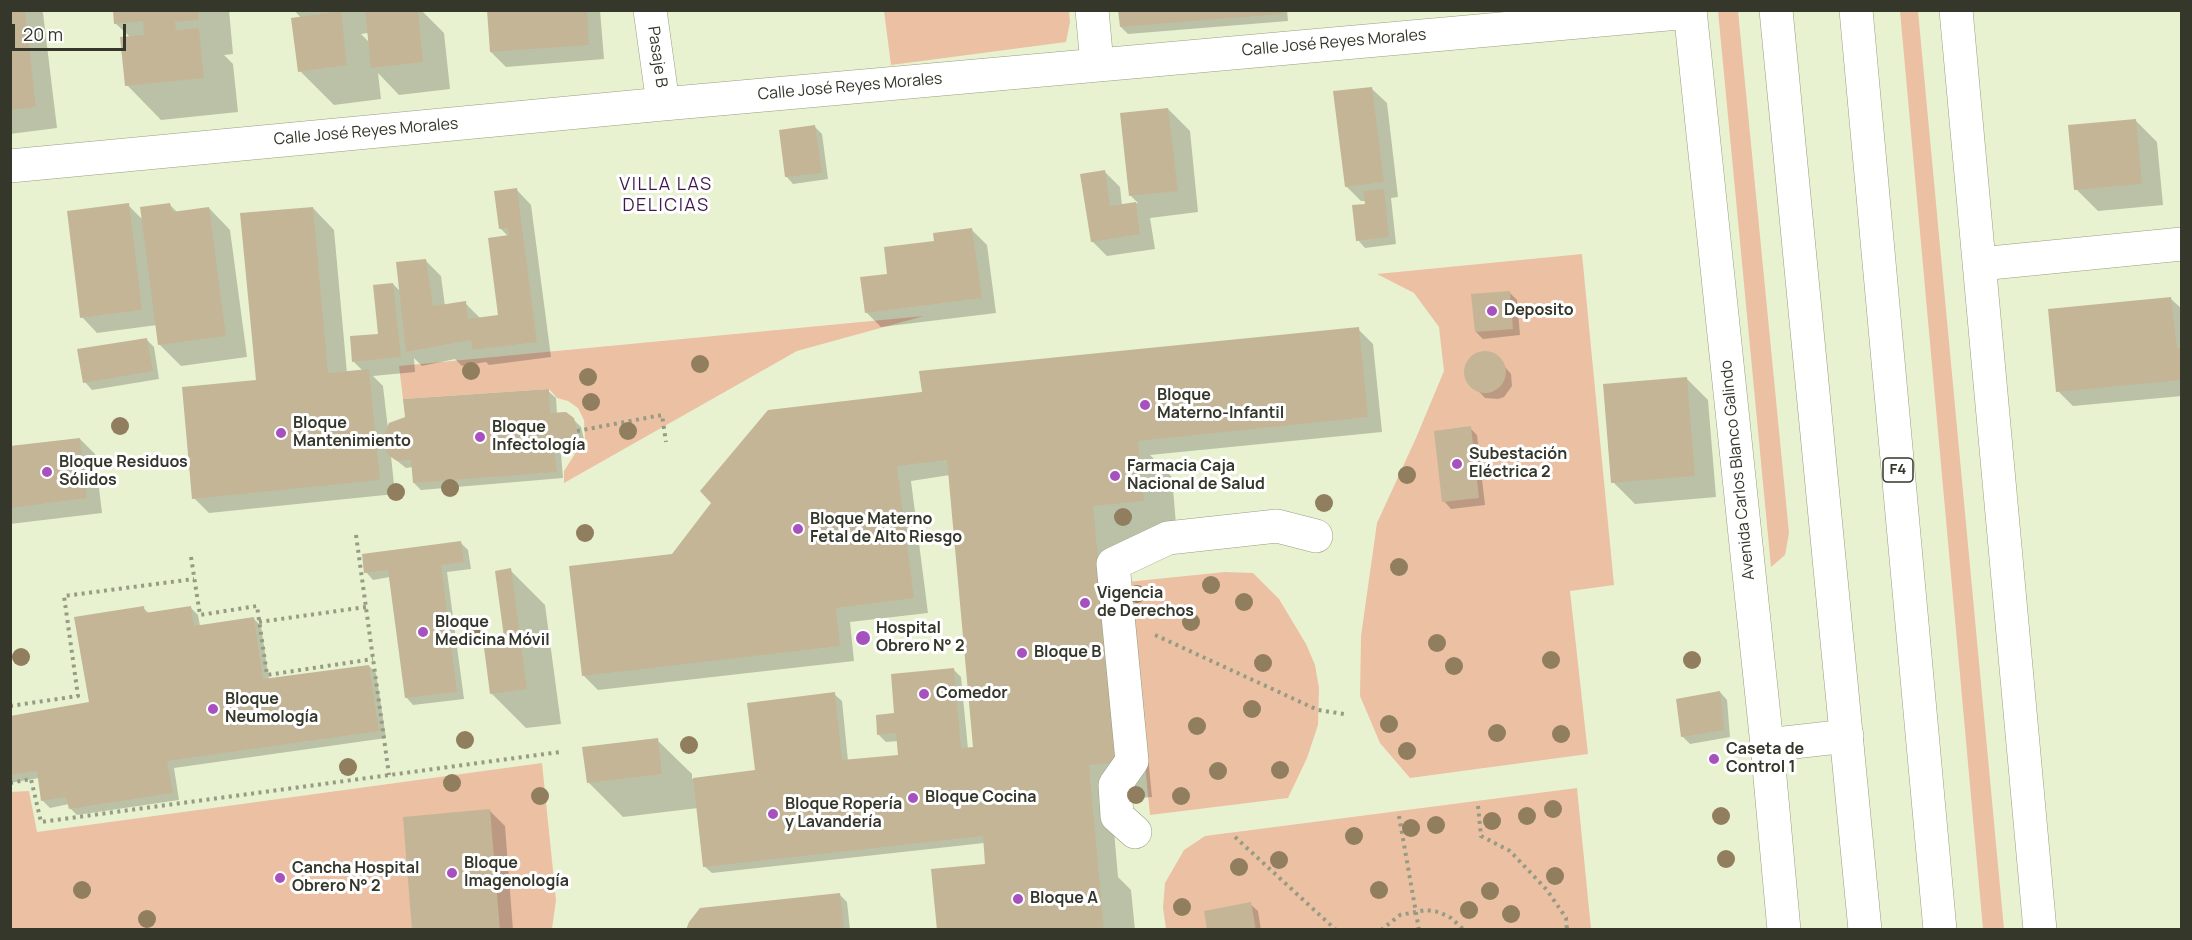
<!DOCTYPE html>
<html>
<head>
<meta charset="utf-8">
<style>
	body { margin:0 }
	#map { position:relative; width:2192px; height:940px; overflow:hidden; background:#e9f2d0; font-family:Manrope,sans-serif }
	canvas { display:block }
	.frame { position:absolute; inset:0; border:12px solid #34372a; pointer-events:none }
	.scale { position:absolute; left:12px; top:24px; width:114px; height:27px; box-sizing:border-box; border:3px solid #34372a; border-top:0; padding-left:8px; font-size:18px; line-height:21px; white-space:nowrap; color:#34372a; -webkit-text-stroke:4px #fff; paint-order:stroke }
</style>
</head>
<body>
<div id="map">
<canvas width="2192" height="940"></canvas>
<div class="frame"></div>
<div class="scale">20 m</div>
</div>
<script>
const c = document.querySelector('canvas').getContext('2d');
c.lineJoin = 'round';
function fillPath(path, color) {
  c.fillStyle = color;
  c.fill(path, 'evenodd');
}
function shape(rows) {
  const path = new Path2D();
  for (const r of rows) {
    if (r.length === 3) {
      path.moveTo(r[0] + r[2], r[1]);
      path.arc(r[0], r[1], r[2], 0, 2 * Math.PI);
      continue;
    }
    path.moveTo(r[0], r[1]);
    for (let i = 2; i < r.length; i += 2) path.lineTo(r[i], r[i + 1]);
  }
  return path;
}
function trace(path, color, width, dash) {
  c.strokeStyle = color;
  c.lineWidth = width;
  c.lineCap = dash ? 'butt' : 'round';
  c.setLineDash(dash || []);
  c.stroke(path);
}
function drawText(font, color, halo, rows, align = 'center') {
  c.font = font + ' Manrope,sans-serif';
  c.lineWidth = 6;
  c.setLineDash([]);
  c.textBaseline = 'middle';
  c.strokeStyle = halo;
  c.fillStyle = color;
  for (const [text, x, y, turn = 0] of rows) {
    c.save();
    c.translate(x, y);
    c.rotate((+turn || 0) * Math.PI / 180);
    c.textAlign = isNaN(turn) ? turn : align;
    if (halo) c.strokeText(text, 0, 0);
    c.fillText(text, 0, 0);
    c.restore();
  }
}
fillPath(shape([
	[884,11,1069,11,1070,22,1066,42,891,65],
	[1718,11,1738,11,1789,533,1785,555,1771,567],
	[1900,11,1918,11,2004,929,1983,929],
	[1582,254,1614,585,1570,591,1588,754,1410,778,1380,743,1360,696,1361,636,1377,523,1416,438,1444,371,1439,327,1414,293,1377,274],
	[924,316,797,351,564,483,564,471,585,438,584,420,578,408,568,401,557,398,549,389,403,399,399,366],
	[1225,572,1253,573,1279,599,1306,644,1315,665,1319,688,1318,725,1307,758,1288,798,1150,815,1127,582],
	[542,763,556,900,552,929,11,929,10,792,29,791,37,832],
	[1577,788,1591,929,1166,929,1163,908,1165,883,1184,850,1205,836]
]), '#ecc0a3');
fillPath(shape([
	[10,10,41,10,43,13,57,128,10,134],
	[114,10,229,10,233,54,224,55,233,64,238,112,161,120,127,85,130,37,115,23],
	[294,10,421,10,444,33,450,89,399,95,378,73,381,99,334,105,300,71,301,18],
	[368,33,369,42,361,34],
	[488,10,600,10,604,59,506,67,491,52],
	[1120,10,1287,10,1288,21,1128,34,1121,27],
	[1371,88,1387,103,1398,197,1391,198,1396,244,1365,248,1358,240,1367,206,1366,201,1361,201,1346,186],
	[1168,109,1190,131,1198,212,1150,218,1155,249,1107,256,1092,241,1105,172,1120,187,1122,206,1138,203,1131,196],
	[2136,121,2157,142,2163,205,2098,211,2076,189],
	[815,127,822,134,828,179,793,184,786,176],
	[516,189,531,205,551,357,489,365,486,362,462,366,455,359,422,366,414,358,415,372,373,376,383,386,388,429,548,391,556,398,557,414,573,419,581,427,584,439,582,448,578,453,561,454,563,478,421,490,414,483,413,467,406,468,391,456,395,494,209,513,194,498,259,381,313,208,334,230,347,373,363,371,354,362,380,335,393,284,401,292,426,261,441,276,445,306,465,303,481,319,500,316,509,237,500,228],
	[128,205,143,220,170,205,178,213,209,208,230,230,247,357,181,366,159,344,157,325,97,333,82,317],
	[972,230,987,245,996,313,881,327,866,312,936,242],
	[1509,292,1517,300,1520,335,1483,339,1476,332],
	[2171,299,2182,309,2182,396,2073,406,2058,391],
	[1358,329,1373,344,1382,432,1150,455,1172,477,1177,536,1127,540,1152,797,1125,799,1110,784,1118,877,1131,890,1135,930,938,930,988,865,984,843,712,873,704,866,698,808,623,817,588,782,657,740,692,774,692,779,757,771,834,694,842,701,848,761,900,756,899,741,886,742,879,735,896,715,953,669,961,677,968,749,976,751,950,475,911,481,928,613,850,622,854,661,598,690,583,675,673,556,923,394],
	[146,339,154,347,159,379,92,390,85,382],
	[1479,354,1491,354,1500,361,1511,374,1512,386,1504,397,1498,399,1485,398,1468,380,1466,374,1470,361],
	[1686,378,1708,400,1716,497,1635,504,1613,482],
	[1470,428,1477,435,1485,505,1451,509,1444,501],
	[80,439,95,454,102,513,10,524,10,448],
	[461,543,468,550,471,569,447,572,464,699,413,705,406,697,390,577,373,580,366,572],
	[510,570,545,605,561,724,526,728,491,693,506,638],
	[143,608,150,614,191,608,198,615,200,626,253,618,261,626,269,680,369,666,376,673,386,738,174,768,179,800,77,815,70,808,69,804,50,808,42,800,39,778,10,783,10,717,90,703],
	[1720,692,1727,700,1730,737,1690,744,1682,736],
	[490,811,505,826,513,930,414,930],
	[840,895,847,902,850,930,688,930],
	[1250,904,1258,911,1261,930,1209,930]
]), '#0003');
fillPath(shape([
	[10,10,25,10,36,107,10,110],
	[113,10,198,10,199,20,175,22,176,30,199,28,204,78,125,86,120,37,144,35,143,21,114,24],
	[365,10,418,10,423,62,371,68],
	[487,10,587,10,589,45,490,52],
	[1118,10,1281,10,1281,14,1120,27],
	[341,11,347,65,298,72,291,18],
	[1372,87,1384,182,1345,187,1333,91],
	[1168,108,1178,191,1129,196,1120,113],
	[2136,119,2142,184,2074,190,2068,125],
	[815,125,822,173,785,177,779,130],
	[1105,170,1110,206,1136,202,1140,234,1091,242,1080,174],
	[517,188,537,342,472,350,471,340,406,352,396,262,426,259,433,306,466,301,468,319,498,315,488,238,509,235,508,228,499,229,494,191],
	[1384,189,1389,237,1356,241,1352,205,1365,204,1363,191],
	[129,203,142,310,80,318,67,211],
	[170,203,172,212,209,207,226,336,158,345,140,207],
	[313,207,328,373,369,369,380,480,192,499,182,387,256,380,240,213],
	[972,228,982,298,865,313,860,277,887,274,884,247,934,241,933,233],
	[393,283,401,357,352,362,350,336,378,334,373,285],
	[1510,291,1513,329,1475,332,1471,294],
	[2171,297,2177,348,2182,348,2182,380,2056,392,2048,309],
	[1359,327,1368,417,1138,441,1144,501,1093,506,1118,763,1089,765,1104,930,937,930,931,869,985,864,983,836,703,867,693,778,755,770,747,703,835,692,842,760,898,755,896,733,877,735,876,715,894,713,891,674,954,668,961,748,973,747,947,460,897,466,914,598,836,608,840,646,582,676,569,566,672,554,711,503,700,491,768,410,922,392,919,371],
	[147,338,153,371,83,383,77,349],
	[1485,372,21],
	[1687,377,1695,476,1611,483,1603,384],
	[549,389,550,413,566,412,574,418,577,431,575,441,570,446,554,447,557,472,413,483,411,460,397,461,388,455,384,446,384,434,389,423,405,417,403,399],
	[1471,426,1479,498,1442,502,1434,431],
	[80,438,87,498,10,508,10,446],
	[461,541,464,562,441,565,457,692,405,698,388,570,364,573,362,554],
	[511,568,527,689,490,694,483,640,504,637,495,571],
	[144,606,145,613,191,606,194,626,254,617,263,679,369,665,379,731,167,761,173,793,69,809,66,797,41,801,37,771,10,775,10,716,89,702,74,617],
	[1720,691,1724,730,1681,737,1676,699],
	[658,738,662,774,587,783,582,747],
	[490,809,500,930,412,930,403,817],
	[840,893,844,930,686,930,689,922,700,908],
	[1251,902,1256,930,1207,930,1204,911]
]), '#c3b596');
const minor = shape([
	[650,10,663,104],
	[1092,10,1097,64],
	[1690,10,1767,745,1784,930],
	[1956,10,2040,930],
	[10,166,663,104,1690,12],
	[1980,264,2182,244],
	[1767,745,1847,736],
	[1135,832,1117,816,1115,785,1132,761,1113,564,1168,538,1277,526,1316,536]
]);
const highway = shape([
	[1776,10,1865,930],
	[1856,10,1940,930]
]);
trace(minor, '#969e7f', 34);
trace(highway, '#969e7f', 34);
trace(shape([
	[577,431,662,415,666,442],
	[356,535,389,775],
	[191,557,200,615,257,606,267,675,373,659],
	[259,622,366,607],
	[1155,635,1318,710,1344,714],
	[10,706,78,696,64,596,194,579],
	[10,783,31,779,41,822,560,752],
	[1478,806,1481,836,1510,851,1547,890,1566,918,1567,930],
	[1399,816,1419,930],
	[1235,837,1336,930],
	[1381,930,1400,915,1426,910,1439,912,1451,918,1464,930]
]), '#969c84', 4, [3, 4.5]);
trace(minor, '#fff', 33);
trace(highway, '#fff', 33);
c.fillStyle = '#907e5e';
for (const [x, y] of [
	[700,364],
	[471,371],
	[588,377],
	[591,402],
	[120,426],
	[628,431],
	[1407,475],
	[450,488],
	[396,492],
	[1324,503],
	[1123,517],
	[585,533],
	[1399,567],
	[1211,585],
	[1137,594],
	[1244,602],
	[1191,622],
	[473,635],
	[1437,643],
	[21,657],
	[1551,660],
	[1692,660],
	[1263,663],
	[1454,666],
	[1252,709],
	[1389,724],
	[1197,726],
	[1497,733],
	[1561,734],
	[465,740],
	[689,745],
	[1407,751],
	[348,767],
	[1280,770],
	[1218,771],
	[452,783],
	[1136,795],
	[540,796],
	[1181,796],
	[1553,809],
	[1527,816],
	[1721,816],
	[1492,821],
	[1436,825],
	[1411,828],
	[1354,836],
	[1726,859],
	[1279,860],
	[1239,867],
	[1555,876],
	[82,890],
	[1379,890],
	[1490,891],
	[1182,907],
	[1469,910],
	[1511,914],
	[147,919]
]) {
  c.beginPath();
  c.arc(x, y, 9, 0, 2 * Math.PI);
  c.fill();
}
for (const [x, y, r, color] of [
	[1492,311,6,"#a751bf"],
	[1145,405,6,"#a751bf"],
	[281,433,6,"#a751bf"],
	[480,437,6,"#a751bf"],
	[1457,464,6,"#a751bf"],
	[47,472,6,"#a751bf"],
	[1115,476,6,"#a751bf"],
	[798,529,6,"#a751bf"],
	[1085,603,6,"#a751bf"],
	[423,632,6,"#a751bf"],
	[863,638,8,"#a751bf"],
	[1022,653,6,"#a751bf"],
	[924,694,6,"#a751bf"],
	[213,709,6,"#a751bf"],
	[1714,759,6,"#a751bf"],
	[913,798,6,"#a751bf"],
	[773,814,6,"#a751bf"],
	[452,873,6,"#a751bf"],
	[280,878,6,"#a751bf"],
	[1018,899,6,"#a751bf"]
]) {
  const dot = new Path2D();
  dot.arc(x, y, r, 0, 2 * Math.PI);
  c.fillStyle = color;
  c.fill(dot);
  trace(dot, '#fff', 2);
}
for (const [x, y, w] of [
	[1898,470,30]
]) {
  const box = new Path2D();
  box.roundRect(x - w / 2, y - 12, w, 24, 4.5);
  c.fillStyle = '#fff';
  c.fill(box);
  trace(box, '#34372a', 1.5);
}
drawText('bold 15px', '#34372a', null, [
	["F4",1898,470]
]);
drawText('16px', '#34372a', '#fff', [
	["Calle José Reyes Morales",1334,43,-5],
	["Pasaje B",657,57,82],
	["Calle José Reyes Morales",850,87,-5],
	["Calle José Reyes Morales",366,132,-5],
	["Avenida Carlos Blanco Galindo",1738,470,-96]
]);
drawText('bold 16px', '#34372a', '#fff', [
	["Deposito",1504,311],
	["Bloque",1157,396],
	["Materno-Infantil",1157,414],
	["Bloque",293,424],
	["Mantenimiento",293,442],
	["Bloque",492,428],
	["Infectología",492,446],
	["Subestación",1469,455],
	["Eléctrica 2",1469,473],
	["Bloque Residuos",59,463],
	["Sólidos",59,481],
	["Farmacia Caja",1127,467],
	["Nacional de Salud",1127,485],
	["Bloque Materno",810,520],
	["Fetal de Alto Riesgo",810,538],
	["Vigencia",1097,594],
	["de Derechos",1097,612],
	["Bloque",435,623],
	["Medicina Móvil",435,641],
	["Hospital",876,629],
	["Obrero N° 2",876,647],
	["Bloque B",1034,653],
	["Comedor",936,694],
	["Bloque",225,700],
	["Neumología",225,718],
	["Caseta de",1726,750],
	["Control 1",1726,768],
	["Bloque Cocina",925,798],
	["Bloque Ropería",785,805],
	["y Lavandería",785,823],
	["Bloque",464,864],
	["Imagenología",464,882],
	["Cancha Hospital",292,869],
	["Obrero N° 2",292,887],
	["Bloque A",1030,899]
], 'left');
c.letterSpacing = '1.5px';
drawText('18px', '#41184c', '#fff', [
	["VILLA LAS",666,185],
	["DELICIAS",666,206]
]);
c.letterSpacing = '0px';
</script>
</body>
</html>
